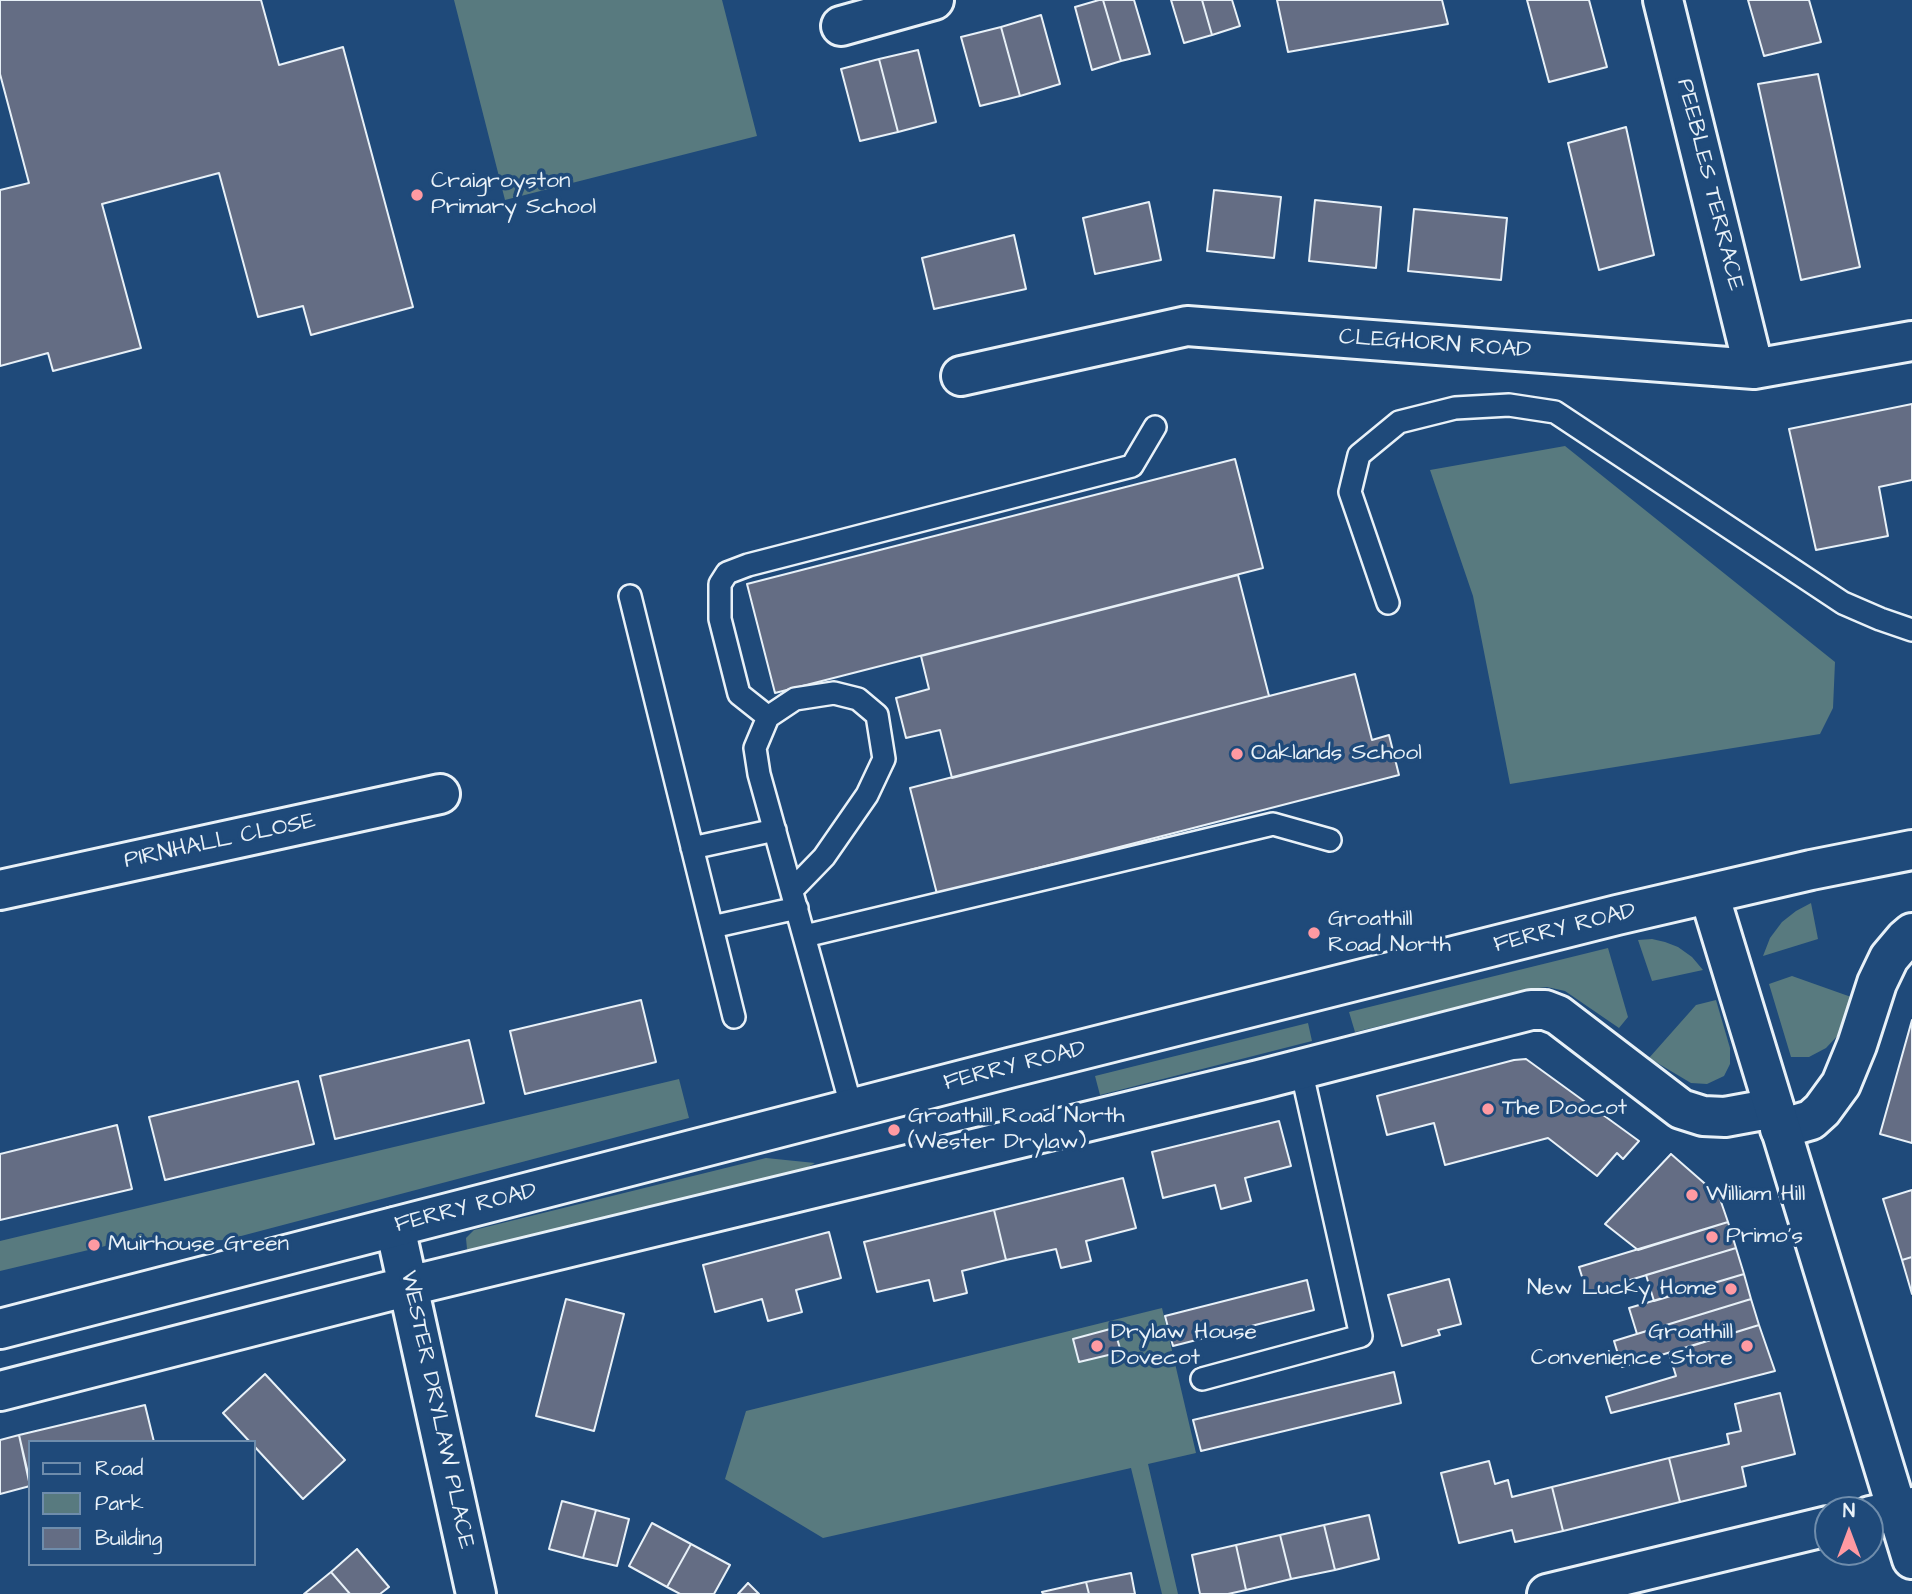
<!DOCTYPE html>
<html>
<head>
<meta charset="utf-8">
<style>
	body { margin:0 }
	#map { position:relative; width:1912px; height:1594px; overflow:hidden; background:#1f4a7a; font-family:"Architects Daughter",sans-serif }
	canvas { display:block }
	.legend { position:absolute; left:28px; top:1440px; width:228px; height:126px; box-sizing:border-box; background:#1f4a7a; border:2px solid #6f8dac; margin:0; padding:9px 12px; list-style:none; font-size:21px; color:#e8f1f8 }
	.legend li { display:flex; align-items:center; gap:14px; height:35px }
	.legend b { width:35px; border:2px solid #6f8dac }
	.north { position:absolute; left:1814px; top:1496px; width:70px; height:70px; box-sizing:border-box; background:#1f4a7a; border:2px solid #6f8dac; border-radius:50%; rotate:0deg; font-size:19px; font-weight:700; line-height:28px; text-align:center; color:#e8f1f8 }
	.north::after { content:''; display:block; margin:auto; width:24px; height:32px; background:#ff9aa2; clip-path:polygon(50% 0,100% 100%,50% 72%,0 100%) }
</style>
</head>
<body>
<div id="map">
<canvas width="1912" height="1594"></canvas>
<ul class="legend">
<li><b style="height:9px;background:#1f4a7a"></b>Road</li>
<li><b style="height:19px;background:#587a7f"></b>Park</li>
<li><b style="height:19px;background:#646d84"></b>Building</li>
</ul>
<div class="north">N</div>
</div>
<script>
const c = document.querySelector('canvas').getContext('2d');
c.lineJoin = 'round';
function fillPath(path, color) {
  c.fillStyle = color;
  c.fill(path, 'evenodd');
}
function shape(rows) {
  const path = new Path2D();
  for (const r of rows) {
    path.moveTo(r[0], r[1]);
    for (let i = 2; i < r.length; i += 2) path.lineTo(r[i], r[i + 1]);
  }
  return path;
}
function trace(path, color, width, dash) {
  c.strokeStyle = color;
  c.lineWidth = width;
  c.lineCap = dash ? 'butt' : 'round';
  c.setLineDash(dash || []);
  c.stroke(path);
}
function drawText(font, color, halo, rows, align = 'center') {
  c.font = font + ' "Architects Daughter",sans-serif';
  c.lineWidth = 7;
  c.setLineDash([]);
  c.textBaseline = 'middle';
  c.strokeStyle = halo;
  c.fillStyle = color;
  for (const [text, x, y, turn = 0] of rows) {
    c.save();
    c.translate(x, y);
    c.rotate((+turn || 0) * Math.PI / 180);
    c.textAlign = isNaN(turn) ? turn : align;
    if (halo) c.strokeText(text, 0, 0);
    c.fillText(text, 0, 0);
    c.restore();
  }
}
fillPath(shape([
	[454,0,722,0,757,136,505,200],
	[1565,446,1835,662,1833,708,1820,734,1510,784,1473,596,1430,470],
	[1811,903,1818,939,1763,956,1770,938,1782,922,1796,911],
	[1652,939,1665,942,1678,947,1692,957,1703,970,1652,981,1638,940],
	[1608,948,1628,1017,1619,1028,1565,991,1547,987,1531,989,1355,1032,1349,1012],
	[1792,976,1854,998,1843,1030,1826,1048,1809,1057,1791,1057,1769,984],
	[1716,1000,1730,1048,1730,1064,1724,1076,1707,1084,1691,1083,1649,1058,1696,1005],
	[1308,1023,1312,1041,1100,1095,1095,1076],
	[679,1079,689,1118,226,1240,118,1243,0,1271,0,1241],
	[766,1158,815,1163,799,1172,479,1251,467,1249,466,1238,474,1230],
	[1162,1308,1196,1453,1148,1464,1178,1594,1162,1594,1131,1468,823,1538,725,1479,746,1411]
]), '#587a7f');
const building = shape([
	[0,0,261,0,279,65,343,47,413,307,311,335,303,306,258,317,219,173,102,204,141,348,53,371,48,353,0,366,0,190,29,183,0,74,0,0],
	[1099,0,1103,0,1121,61,1092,70,1075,7,1099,0],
	[1103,0,1134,0,1150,54,1121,61,1103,0],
	[1171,0,1202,0,1212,35,1184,43,1171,0],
	[1202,0,1232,0,1240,26,1212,35,1202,0],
	[1277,0,1442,0,1448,24,1288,52,1277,0],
	[1527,0,1589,0,1607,67,1549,82,1527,0],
	[1748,0,1809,0,1821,42,1764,56,1748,0],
	[1041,15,1060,84,1020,96,1001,27,1041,15],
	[1001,27,1020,96,980,106,961,37,1001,27],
	[918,50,936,122,898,132,879,59,918,50],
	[879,59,898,132,860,141,841,69,879,59],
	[1818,74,1860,267,1801,280,1758,84,1818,74],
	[1626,127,1654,255,1599,270,1568,143,1626,127],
	[1214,190,1281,197,1274,258,1207,251,1214,190],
	[1315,200,1381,207,1376,268,1309,261,1315,200],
	[1149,202,1161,260,1095,274,1083,218,1149,202],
	[1414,209,1507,218,1501,280,1408,271,1414,209],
	[1014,235,1026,289,934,309,922,258,1014,235],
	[1912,404,1912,480,1879,487,1888,536,1816,550,1789,429,1912,404],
	[1235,459,1263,568,775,693,747,584,1235,459],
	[1238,575,1269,696,952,778,940,730,906,738,896,698,929,689,921,656,1238,575],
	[1355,674,1372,740,1389,735,1399,775,937,894,910,788,1355,674],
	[641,1000,656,1062,525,1094,510,1031,641,1000],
	[1912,1020,1912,1143,1880,1134,1912,1020],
	[469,1040,484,1103,335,1139,320,1076,469,1040],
	[1526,1059,1639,1141,1623,1159,1617,1153,1597,1176,1548,1138,1445,1165,1434,1123,1387,1135,1377,1096,1514,1060,1526,1059],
	[298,1081,314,1144,165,1180,149,1117,298,1081],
	[1279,1121,1291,1166,1245,1178,1251,1201,1221,1209,1215,1185,1163,1198,1152,1152,1279,1121],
	[117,1125,132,1189,0,1220,0,1154,117,1125],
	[1671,1154,1719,1196,1728,1222,1638,1250,1605,1224,1671,1154],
	[1123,1178,1136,1228,1086,1241,1091,1261,1061,1268,1056,1249,1006,1260,994,1210,1123,1178],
	[1912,1190,1912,1257,1902,1260,1883,1199,1912,1190],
	[994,1210,1006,1260,962,1271,967,1293,934,1301,929,1280,877,1292,864,1242,994,1210],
	[1728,1222,1736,1248,1587,1293,1579,1267,1728,1222],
	[829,1232,841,1278,796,1290,802,1312,768,1321,762,1299,715,1312,703,1265,829,1232],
	[1736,1248,1744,1274,1654,1301,1646,1275,1736,1248],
	[1912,1257,1912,1294,1902,1260,1912,1257],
	[1744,1274,1751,1299,1637,1334,1629,1308,1744,1274],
	[1449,1279,1461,1324,1438,1330,1440,1335,1402,1346,1388,1295,1449,1279],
	[1307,1280,1314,1310,1173,1346,1165,1316,1307,1280],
	[566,1299,624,1314,594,1431,536,1416,566,1299],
	[1751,1299,1759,1325,1622,1367,1614,1341,1751,1299],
	[1759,1325,1775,1371,1611,1413,1606,1397,1676,1376,1669,1353,1759,1325],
	[1114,1328,1121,1352,1079,1362,1073,1339,1114,1328],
	[1394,1372,1401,1403,1201,1451,1193,1420,1394,1372],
	[265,1374,345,1460,303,1499,254,1446,254,1442,250,1442,223,1413,265,1374],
	[1780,1393,1795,1454,1742,1467,1746,1486,1680,1502,1669,1458,1729,1444,1727,1434,1741,1431,1735,1404,1780,1393],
	[145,1405,154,1442,30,1442,30,1482,19,1435,145,1405],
	[19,1435,30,1486,0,1494,0,1440,19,1435],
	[1669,1458,1680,1502,1563,1531,1552,1487,1669,1458],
	[1489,1461,1495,1484,1508,1480,1512,1497,1552,1487,1563,1531,1515,1542,1512,1530,1459,1543,1441,1473,1489,1461],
	[562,1501,596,1510,583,1558,549,1549,562,1501],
	[596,1510,629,1519,617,1566,583,1558,596,1510],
	[1369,1515,1379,1559,1335,1570,1324,1525,1369,1515],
	[652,1523,691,1544,667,1587,629,1566,652,1523],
	[1324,1525,1335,1570,1291,1579,1280,1535,1324,1525],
	[1280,1535,1291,1579,1246,1590,1236,1545,1280,1535],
	[691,1544,730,1565,714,1594,680,1594,667,1587,691,1544],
	[1236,1545,1246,1590,1228,1594,1200,1594,1192,1555,1236,1545],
	[357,1549,389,1587,380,1594,350,1594,331,1572,357,1549],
	[331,1572,350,1594,304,1594,331,1572],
	[1131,1573,1135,1594,1089,1594,1086,1582,1131,1573],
	[1086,1582,1089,1594,1043,1594,1042,1592,1086,1582],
	[748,1583,759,1594,738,1594,748,1583]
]);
fillPath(building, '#646d84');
trace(building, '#e8f1f8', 2);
const lane = shape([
	[630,596,734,1017],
	[1388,603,1350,492,1359,455,1399,422,1455,408,1509,405,1555,412,1843,603,1880,619,1912,630],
	[768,717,739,694,720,619,720,584,727,573,748,565,1132,466,1155,427],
	[692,848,775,830],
	[792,890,824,857,867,795,884,759,877,715,858,699,834,693,795,699,768,717,755,748,759,774,852,1109],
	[712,927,797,908],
	[805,936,1273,824,1330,840],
	[1202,1379,1361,1336,1301,1069]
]);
const street = shape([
	[1663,0,1754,369],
	[841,26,934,0],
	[961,376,1187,326,1754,369,1912,341],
	[0,890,440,794],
	[1780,1129,1811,1120,1822,1110,1841,1084,1857,1045,1877,983,1889,958,1905,939,1912,933],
	[395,1227,476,1594],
	[0,1391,409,1286,1259,1080,1531,1010,1545,1010,1558,1015,1681,1109,1703,1116,1725,1117,1774,1108],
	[1870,1516,1912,1507],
	[1547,1594,1828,1526]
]);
const secondary = shape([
	[1709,894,1912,1559],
	[0,1329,1009,1068,1617,915,1811,870,1912,850]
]);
trace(lane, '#e8f1f8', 26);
trace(street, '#e8f1f8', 44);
trace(secondary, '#e8f1f8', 44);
trace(lane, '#1f4a7a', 21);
trace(street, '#1f4a7a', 38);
trace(secondary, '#1f4a7a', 38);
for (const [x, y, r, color] of [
	[417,195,7,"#ff9aa2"],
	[1237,754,7,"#ff9aa2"],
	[1314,933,7,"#ff9aa2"],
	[1488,1109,7,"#ff9aa2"],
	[894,1130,7,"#ff9aa2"],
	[1692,1195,7,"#ff9aa2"],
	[1712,1237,7,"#ff9aa2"],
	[94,1245,7,"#ff9aa2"],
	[1731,1289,7,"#ff9aa2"],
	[1097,1346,7,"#ff9aa2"],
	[1747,1346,7,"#ff9aa2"]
]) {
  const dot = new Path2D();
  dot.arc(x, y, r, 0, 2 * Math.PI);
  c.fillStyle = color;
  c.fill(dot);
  trace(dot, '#1f4a7a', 2.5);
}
drawText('23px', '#e8f1f8', '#1f4a7a', [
	["Craigroyston",431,182],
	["Primary School",431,208],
	["Oaklands School",1251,754],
	["Groathill",1328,920],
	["Road North",1328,946],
	["The Doocot",1502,1109],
	["Groathill Road North",908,1117],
	["(Wester Drylaw)",908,1143],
	["William Hill",1706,1195],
	["Primo's",1726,1237],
	["Muirhouse Green",108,1245],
	["New Lucky Home",1717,1289,"right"],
	["Drylaw House",1111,1333],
	["Dovecot",1111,1359],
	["Groathill",1733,1333,"right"],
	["Convenience Store",1733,1359,"right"]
], 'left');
drawText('23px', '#e8f1f8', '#1f4a7a', [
	["PEEBLES TERRACE",1709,185,76],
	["CLEGHORN ROAD",1435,345,4],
	["PIRNHALL CLOSE",220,842,-12],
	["FERRY ROAD",1565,929,-14],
	["FERRY ROAD",1015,1067,-14],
	["FERRY ROAD",466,1209,-14],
	["WESTER DRYLAW PLACE",436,1410,78]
]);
</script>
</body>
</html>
